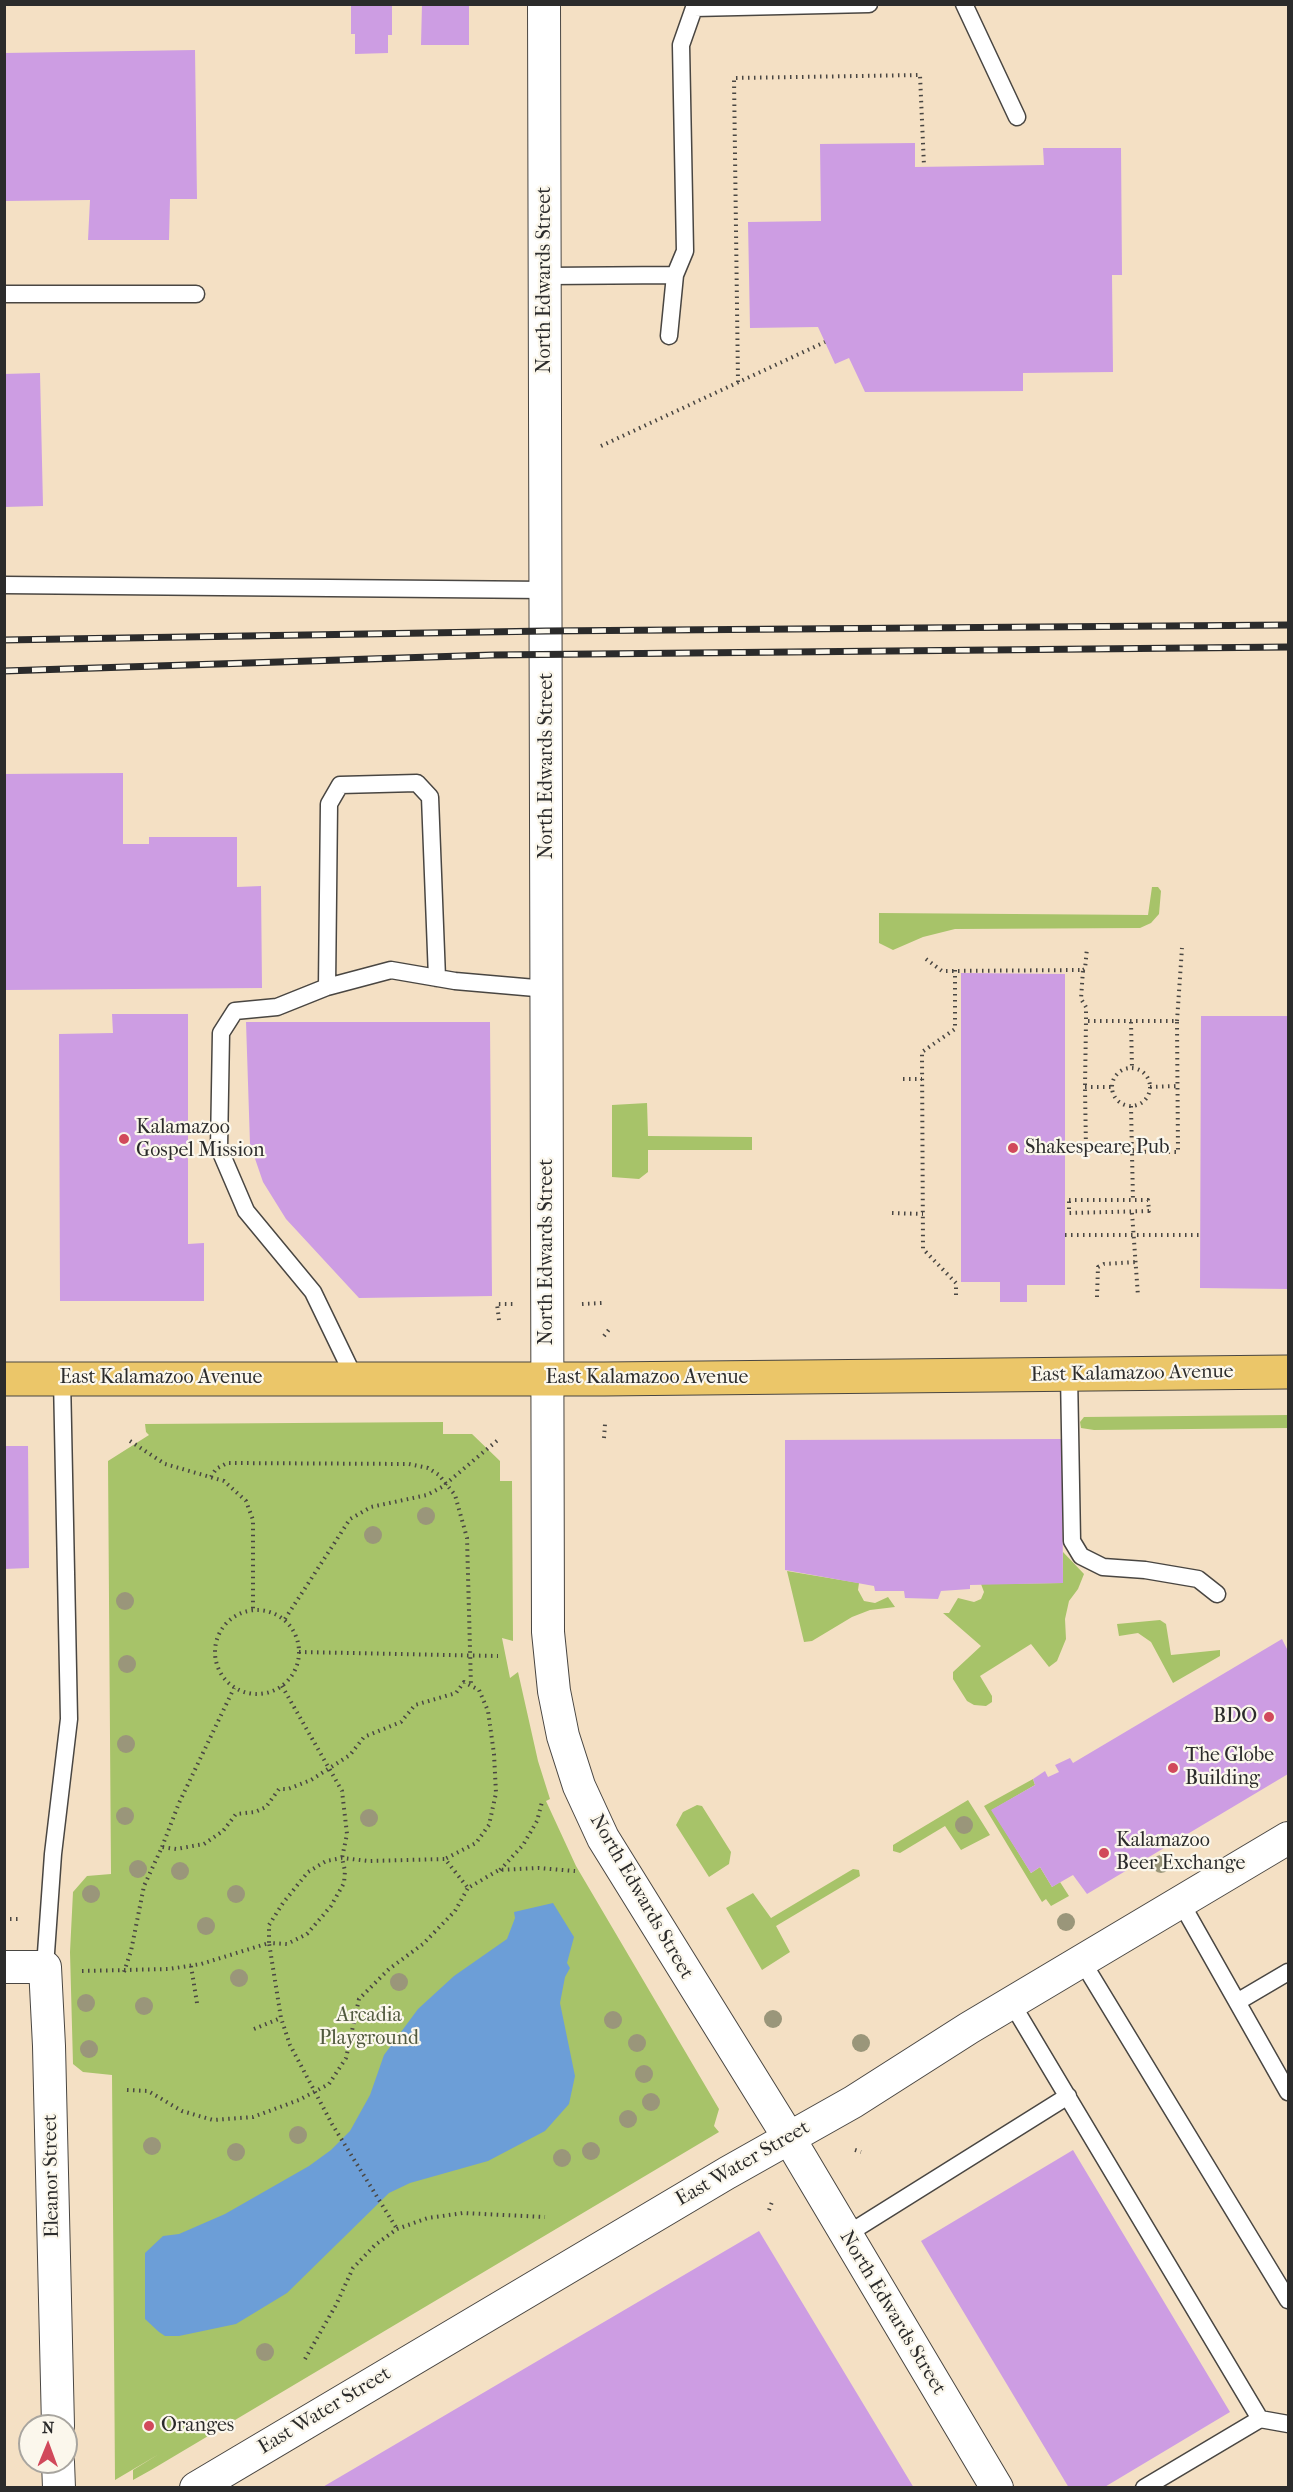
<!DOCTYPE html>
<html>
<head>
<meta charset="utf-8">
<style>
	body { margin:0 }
	#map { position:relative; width:1293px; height:2492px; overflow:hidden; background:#f4e0c4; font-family:"IM FELL French Canon",serif }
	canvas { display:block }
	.frame { position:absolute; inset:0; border:6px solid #2b2b2b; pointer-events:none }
	.north { position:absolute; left:18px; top:2414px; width:60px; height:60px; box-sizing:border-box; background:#fbf7ec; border:2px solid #a8a59f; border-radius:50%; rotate:1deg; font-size:16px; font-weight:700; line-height:24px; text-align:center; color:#2b2b2b }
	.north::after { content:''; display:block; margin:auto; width:21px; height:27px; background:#d1495b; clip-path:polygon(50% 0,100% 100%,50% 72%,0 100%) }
</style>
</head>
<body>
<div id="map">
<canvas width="1293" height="2492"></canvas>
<div class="frame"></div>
<div class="north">N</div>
</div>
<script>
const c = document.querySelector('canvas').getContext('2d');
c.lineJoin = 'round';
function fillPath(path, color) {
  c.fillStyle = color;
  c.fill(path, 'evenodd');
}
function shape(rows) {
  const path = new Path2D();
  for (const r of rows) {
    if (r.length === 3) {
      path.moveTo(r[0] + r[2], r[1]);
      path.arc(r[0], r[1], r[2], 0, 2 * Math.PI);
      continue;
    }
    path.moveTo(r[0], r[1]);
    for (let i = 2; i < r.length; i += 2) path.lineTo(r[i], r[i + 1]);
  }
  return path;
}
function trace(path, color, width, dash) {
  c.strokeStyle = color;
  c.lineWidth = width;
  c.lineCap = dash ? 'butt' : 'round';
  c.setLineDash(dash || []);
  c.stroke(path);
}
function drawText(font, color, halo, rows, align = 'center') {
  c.font = font + ' "IM FELL French Canon",serif';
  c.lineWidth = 4.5;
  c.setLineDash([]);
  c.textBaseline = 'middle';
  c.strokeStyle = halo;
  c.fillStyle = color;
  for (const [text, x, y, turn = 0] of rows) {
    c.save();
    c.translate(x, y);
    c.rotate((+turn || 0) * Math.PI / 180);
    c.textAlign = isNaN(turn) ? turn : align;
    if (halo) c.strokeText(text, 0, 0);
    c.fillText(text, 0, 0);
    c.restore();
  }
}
fillPath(shape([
	[1152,887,1158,887,1161,891,1159,914,1151,923,1140,928,955,929,923,937,893,950,879,943,879,913,1148,915],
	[647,1103,648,1136,752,1137,752,1150,648,1150,648,1172,639,1179,612,1177,612,1105],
	[1288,1415,1288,1428,1094,1430,1081,1428,1080,1422,1084,1417],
	[443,1422,443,1434,472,1434,500,1461,500,1481,512,1481,513,1641,502,1638,510,1678,518,1672,538,1761,550,1799,546,1801,576,1866,719,2109,714,2126,719,2132,151,2470,133,2480,133,2470,159,2454,115,2480,112,2075,83,2072,73,2064,70,1952,73,1892,87,1876,111,1874,108,1461,149,1435,146,1432,145,1424],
	[1063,1552,1084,1574,1078,1589,1069,1601,1065,1619,1066,1639,1057,1661,1049,1667,1031,1644,980,1676,992,1696,992,1702,986,1706,974,1705,967,1701,953,1679,953,1672,981,1646,943,1613,949,1613,958,1598,974,1602,981,1599,984,1592,981,1584,1063,1583],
	[787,1571,859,1583,858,1590,864,1601,875,1603,888,1597,895,1607,870,1610,852,1617,812,1641,804,1642],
	[1160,1620,1166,1624,1171,1655,1220,1650,1220,1656,1173,1683,1151,1642,1138,1633,1119,1636,1117,1624],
	[1033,1779,1035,1785,992,1810,1031,1873,1040,1867,1052,1887,1060,1882,1069,1896,1051,1906,1046,1899,1042,1902,984,1806],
	[968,1800,990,1835,961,1850,945,1826,900,1853,893,1851,893,1845],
	[697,1805,702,1806,731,1852,729,1864,709,1877,676,1825,683,1812],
	[853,1869,859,1870,860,1876,776,1926,790,1952,762,1970,726,1908,753,1893,771,1918]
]), '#a7c369');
fillPath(shape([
	[553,1903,574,1937,567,1963,570,1968,565,1977,560,2003,575,2076,569,2104,545,2131,488,2161,410,2183,389,2193,287,2293,236,2324,179,2336,165,2336,159,2332,145,2319,145,2253,163,2236,179,2234,225,2214,309,2166,331,2150,350,2131,370,2095,384,2055,418,2009,454,1976,507,1939,515,1918,514,1912]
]), '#6c9ed7');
fillPath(shape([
	[351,4,392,4,392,35,388,35,388,53,355,54,355,34,351,34],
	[422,4,469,4,469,45,421,45],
	[195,50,197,199,170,199,169,240,88,240,90,200,4,201,4,53],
	[915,143,915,167,1044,165,1043,148,1121,148,1122,275,1112,275,1113,372,1023,373,1023,391,865,392,849,358,835,364,818,327,750,328,748,222,821,221,820,144],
	[40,373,43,506,4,507,4,374],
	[123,773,123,844,149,844,149,837,237,837,237,887,261,886,262,988,4,990,4,774],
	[961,973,1065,974,1065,1285,1027,1285,1027,1302,1000,1302,1000,1282,961,1282],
	[112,1014,188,1014,188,1244,204,1243,204,1301,60,1301,59,1034,113,1033],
	[1201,1016,1288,1016,1288,1289,1200,1288],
	[246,1022,490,1022,492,1296,359,1298,286,1219,263,1182,250,1144],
	[1062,1439,1063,1583,970,1585,970,1589,941,1591,938,1599,905,1598,904,1591,875,1591,874,1586,785,1570,785,1440],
	[4,1446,28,1446,29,1568,4,1569],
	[1282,1639,1288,1651,1288,1774,1087,1894,1073,1875,1052,1887,1040,1867,1031,1873,991,1810,1035,1785,1033,1779,1045,1771,1048,1777,1059,1772,1055,1765,1070,1758,1073,1763],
	[1073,2150,1230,2412,1103,2488,1069,2488,921,2241],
	[759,2231,914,2488,321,2488]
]), '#cd9de3');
const lane = shape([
	[964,4,1017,117],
	[546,276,675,275,685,251,681,45,694,8,869,4],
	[4,294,196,294],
	[669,336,675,275],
	[4,585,546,590],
	[327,987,329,804,340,785,417,783,430,797,437,978],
	[1069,1374,1072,1541,1081,1556,1103,1567,1145,1570,1198,1579,1217,1594],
	[355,1379,313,1292,246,1211,219,1148,221,1033,235,1011,277,1007,327,987,391,970,455,981,547,989],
	[1180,1901,1288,2092],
	[1082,1961,1288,2300],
	[45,1967,53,1854,69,1719,62,1378],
	[1011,2002,1260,2419],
	[1237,2002,1288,1972],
	[846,2235,1068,2096],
	[1144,2488,1260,2419,1288,2424]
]);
const street = shape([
	[544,4,548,1632,554,1691,563,1736,579,1786,603,1838,789,2138,997,2488],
	[4,1967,45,1967,49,2046,58,2426],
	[58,2462,59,2488],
	[196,2488,727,2173,853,2102,969,2028,1288,1838]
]);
const primary = shape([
	[4,1379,604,1379,1288,1372]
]);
trace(lane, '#494642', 19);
trace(street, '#494642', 34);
trace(primary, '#494642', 35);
trace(shape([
	[738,382,734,78,920,75,924,166],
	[601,446,825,342],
	[926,959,942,971,1083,970,1081,999,1086,1007,1086,1021,1085,1087,1086,1151,1178,1152,1177,1021,1086,1021],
	[955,970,955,1029,922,1052,923,1249,956,1283,956,1299],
	[1083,970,1085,969,1087,948],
	[1177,1021,1182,948],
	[1131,1022,1132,1068],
	[1131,1087,19],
	[903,1079,922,1079],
	[1085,1087,1113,1087],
	[1150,1087,1178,1086],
	[1131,1106,1133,1201],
	[1069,1200,1148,1200,1149,1211,1069,1213,1069,1200],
	[892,1213,923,1214],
	[1132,1213,1138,1296],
	[1065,1235,1200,1235],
	[1097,1297,1098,1267,1104,1264,1136,1262],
	[582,1304,602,1303],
	[499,1320,497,1304,513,1304],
	[604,1336,611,1327],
	[604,1438,605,1424],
	[130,1441,165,1464,224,1481,246,1501,253,1520,253,1610],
	[211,1477,216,1469,227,1463,409,1464,428,1468,439,1475,455,1495,467,1538,471,1686],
	[257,1652,42],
	[285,1619,350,1519,371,1507,427,1495,442,1487,499,1439],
	[299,1652,498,1656],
	[282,1686,342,1791,347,1834,342,1858,345,1871,344,1883,331,1906,307,1934,287,1944,269,1943,269,1925,283,1903,308,1872,326,1861,342,1858,369,1861,445,1859,468,1888,499,1870,538,1868,575,1871],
	[162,1847,179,1803,234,1688],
	[500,1870,523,1845,537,1821,542,1802],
	[4,1919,22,1919],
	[191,1966,197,2003],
	[82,1971,169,1969,201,1964,269,1943,281,2018,290,2045,332,2124,397,2229],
	[124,1972,131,1951,144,1886,162,1847,176,1849,204,1844,223,1831,236,1814,255,1812,266,1807,279,1789,288,1789,311,1780,350,1755,364,1737,401,1722,415,1705,456,1693,464,1682,479,1690,488,1711,494,1754,496,1793,489,1825,476,1843,445,1859],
	[254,2029,281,2018],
	[127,2090,148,2091,182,2111,213,2120,253,2117,299,2100,329,2084,346,2058,359,1999,389,1969,423,1944,455,1911,468,1888],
	[855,2150,861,2152],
	[769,2210,772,2202],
	[305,2359,336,2305,353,2268,375,2245,397,2229,428,2218,463,2213,545,2217]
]), '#494642', 4, [1.5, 4.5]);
trace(lane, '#fff', 16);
trace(street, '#fff', 32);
trace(primary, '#ebc669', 33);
const rail = shape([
	[4,640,546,631,1288,625],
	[4,671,492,655,1288,647]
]);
trace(rail, '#2b2b2b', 7);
trace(rail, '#fbf7ec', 4.5, [14]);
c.fillStyle = '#9a967a';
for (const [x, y] of [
	[426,1516],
	[373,1535],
	[125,1601],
	[127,1664],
	[126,1744],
	[125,1816],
	[369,1818],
	[964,1825],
	[1161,1864],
	[138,1869],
	[180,1871],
	[91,1894],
	[236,1894],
	[1066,1922],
	[206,1926],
	[239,1978],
	[399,1982],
	[86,2003],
	[144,2006],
	[773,2019],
	[613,2020],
	[637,2043],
	[861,2043],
	[89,2049],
	[644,2074],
	[651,2102],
	[628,2119],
	[298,2135],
	[152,2146],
	[591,2151],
	[236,2152],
	[562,2158],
	[265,2352]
]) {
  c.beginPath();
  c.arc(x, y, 9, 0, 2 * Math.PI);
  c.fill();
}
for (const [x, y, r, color] of [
	[124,1139,6,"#d1495b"],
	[1013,1148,6,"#d1495b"],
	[1269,1717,6,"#d1495b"],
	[1173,1768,6,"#d1495b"],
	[1104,1853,6,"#d1495b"],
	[149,2426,6,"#d1495b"]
]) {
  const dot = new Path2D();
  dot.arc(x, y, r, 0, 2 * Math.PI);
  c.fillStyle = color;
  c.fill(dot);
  trace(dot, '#fbf7ec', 2);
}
drawText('20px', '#2b2b2b', '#fbf7ec', [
	["North Edwards Street",545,280,-90],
	["North Edwards Street",547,766,-90],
	["North Edwards Street",547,1252,-90],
	["East Kalamazoo Avenue",1132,1374,-1],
	["East Kalamazoo Avenue",161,1378],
	["East Kalamazoo Avenue",647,1378],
	["North Edwards Street",641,1897,60],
	["East Water Street",743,2164,-30],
	["Eleanor Street",52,2176,-91],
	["North Edwards Street",892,2313,59],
	["East Water Street",325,2411,-31]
]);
drawText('20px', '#2b2b2b', '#fbf7ec', [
	["Kalamazoo",136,1128],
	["Gospel Mission",136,1151],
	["Shakespeare Pub",1025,1148],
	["BDO",1257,1717,"right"],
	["The Globe",1185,1756],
	["Building",1185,1779],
	["Kalamazoo",1116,1841],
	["Beer Exchange",1116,1864],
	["Oranges",161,2426]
], 'left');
drawText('20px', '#50593e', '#fbf7ec', [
	["Arcadia",369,2016],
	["Playground",369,2039]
]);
</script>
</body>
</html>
